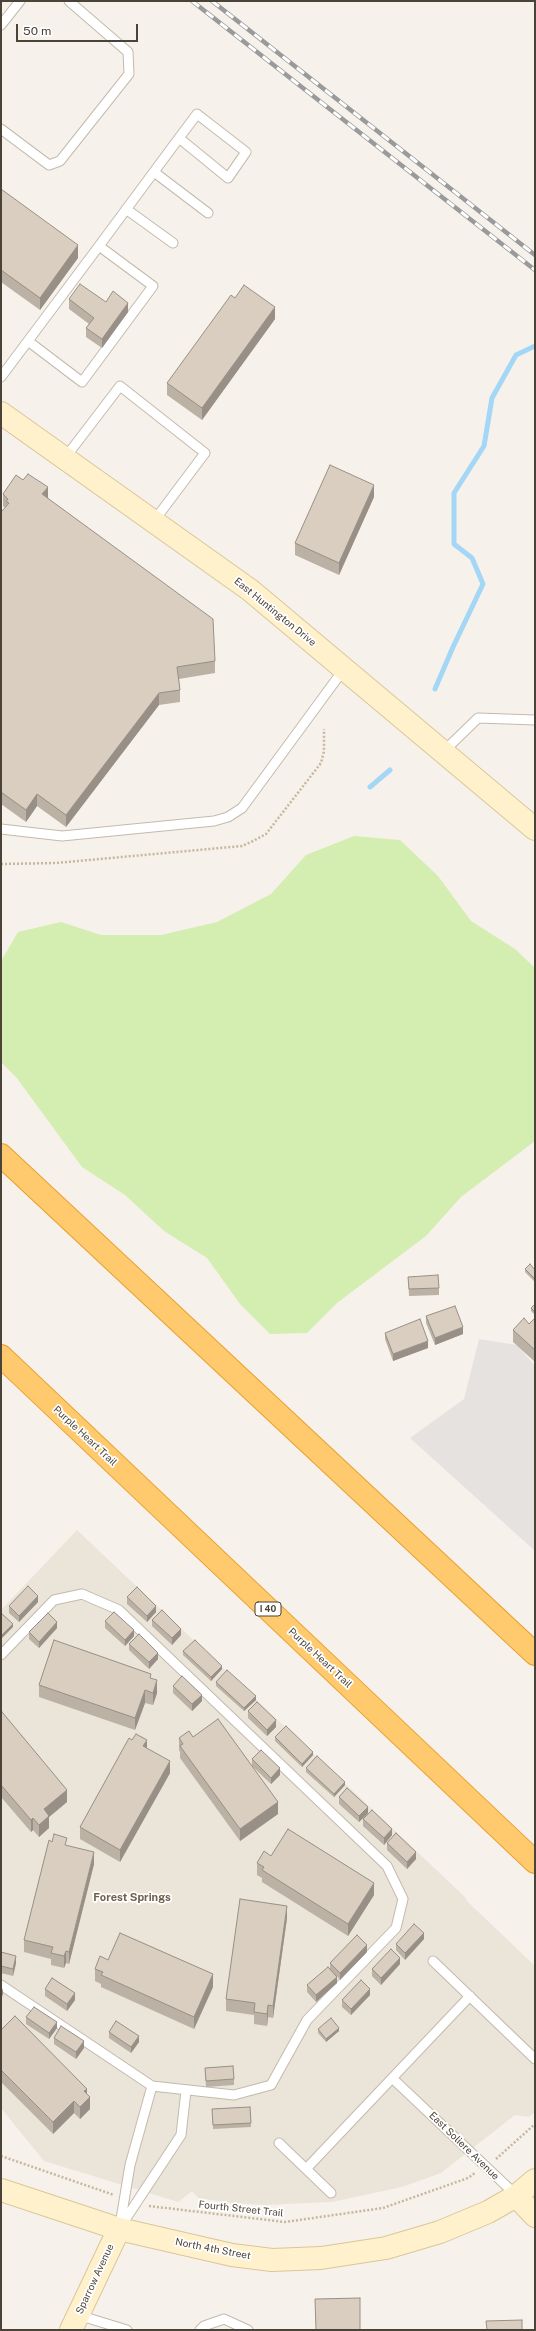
<!DOCTYPE html>
<html>
<head>
<meta charset="utf-8">
<style>
	body { margin:0 }
	#map { position:relative; width:536px; height:2331px; overflow:hidden; background:#f6f2eb; font-family:"Public Sans",sans-serif }
	canvas { display:block }
	.frame { position:absolute; inset:0; border:2px solid #4c4338; pointer-events:none }
	.scale { position:absolute; left:16px; top:24px; width:122px; height:18px; box-sizing:border-box; border:2px solid #4c4338; border-top:0; padding-left:5px; font-size:12px; line-height:14px; white-space:nowrap; color:#4c4338; -webkit-text-stroke:3px #fff; paint-order:stroke }
</style>
</head>
<body>
<div id="map">
<canvas width="536" height="2331"></canvas>
<div class="frame"></div>
<div class="scale">50 m</div>
</div>
<script>
const c = document.querySelector('canvas').getContext('2d');
c.lineJoin = 'round';
function fillPath(path, color) {
  c.fillStyle = color;
  c.fill(path, 'evenodd');
}
function shape(rows) {
  const path = new Path2D();
  for (const r of rows) {
    path.moveTo(r[0], r[1]);
    for (let i = 2; i < r.length; i += 2) path.lineTo(r[i], r[i + 1]);
  }
  return path;
}
function trace(path, color, width, dash) {
  c.strokeStyle = color;
  c.lineWidth = width;
  c.lineCap = dash ? 'butt' : 'round';
  c.setLineDash(dash || []);
  c.stroke(path);
}
function drawText(font, color, halo, rows, align = 'center') {
  c.font = font + ' "Public Sans",sans-serif';
  c.lineWidth = 3.5;
  c.setLineDash([]);
  c.textBaseline = 'middle';
  c.strokeStyle = halo;
  c.fillStyle = color;
  for (const [text, x, y, turn = 0] of rows) {
    c.save();
    c.translate(x, y);
    c.rotate((+turn || 0) * Math.PI / 180);
    c.textAlign = isNaN(turn) ? turn : align;
    if (halo) c.strokeText(text, 0, 0);
    c.fillText(text, 0, 0);
    c.restore();
  }
}
fillPath(shape([
	[77,1530,465,1897,467,1901,535,1966,535,2112,529,2117,515,2115,441,2173,402,2187,332,2202,266,2205,231,2203,198,2198,192,2191,178,2202,44,2161,1,2108,1,1610]
]), '#ebe4d8');
fillPath(shape([
	[354,836,400,840,438,876,471,921,515,949,535,968,535,1141,461,1197,426,1236,337,1303,307,1333,270,1334,240,1304,207,1258,164,1231,125,1195,82,1167,16,1077,1,1062,1,961,18,932,61,922,101,935,161,935,217,922,271,894,306,855]
]), '#d4edb1');
fillPath(shape([
	[479,1339,517,1345,535,1366,535,1551,410,1438,464,1399]
]), '#e5e2df');
trace(shape([
	[435,689,453,647,483,584,472,558,454,544,454,493,484,446,492,398,516,355,535,346],
	[370,787,390,770]
]), '#a4d7f6', 5);
const lane = shape([
	[1,25,20,1],
	[1,129,49,165,60,161,129,74,128,52,69,1],
	[154,172,208,213],
	[126,209,173,243],
	[28,341,82,382,153,286,99,246],
	[1,377,99,246,179,138,197,114,246,152,228,178,179,138],
	[65,458,120,386,205,453,154,521],
	[443,752,478,718,535,720],
	[1,829,62,836,214,821,228,817,242,808,344,669],
	[1,1655,54,1600,82,1594,119,1610,387,1866,403,1899,396,1928,307,2020,271,2085,234,2095,152,2086,1,1985],
	[433,1961,535,2059],
	[392,2078,516,2195],
	[279,2143,331,2193],
	[306,2169,470,1996],
	[120,2225,130,2165,152,2086],
	[119,2229,181,2135,186,2091],
	[78,2315,127,2330],
	[200,2330,204,2326,224,2319,248,2330]
]);
const secondary = shape([
	[1,413,250,590,535,829],
	[1,2190,119,2229,232,2255,272,2260,321,2258,386,2248,440,2232,488,2212,516,2196,535,2180],
	[516,2196,535,2216],
	[71,2330,119,2229]
]);
const highway = shape([
	[1,1155,535,1654],
	[1,1356,535,1862]
]);
trace(lane, '#c3baac', 11);
trace(secondary, '#dac698', 24);
trace(highway, '#eaa131', 24);
trace(shape([
	[1,864,56,863,242,846,253,841,266,834,321,763,324,751,324,729],
	[1,2156,114,2195],
	[496,2159,535,2124],
	[149,2206,285,2222,383,2208,468,2178,475,2173]
]), '#c6b69c', 2.5, [2, 2]);
trace(lane, '#fff', 9);
trace(secondary, '#fff1cc', 22);
trace(highway, '#ffca6d', 22);
const rail = shape([
	[192,1,535,270],
	[212,1,535,255]
]);
trace(rail, '#9a9a9a', 4.5);
trace(rail, '#fff', 3, [9]);
fillPath(shape([
	[1,189,78,258,40,310,1,282],
	[235,298,275,319,202,420,167,395,167,383],
	[69,299,128,312,102,348,86,337,86,328,89,324,69,309],
	[3,494,48,498,215,661,215,673,179,679,180,690,180,702,159,705,66,827,37,806,26,822,1,804,1,510,2,511,5,508,3,506],
	[374,497,339,575,295,555,295,543],
	[525,1269,535,1270,535,1282,525,1272],
	[408,1277,439,1288,439,1295,409,1296],
	[535,1304,535,1315,531,1311,531,1308],
	[426,1316,463,1334,435,1345,426,1323],
	[535,1318,535,1362,513,1342,513,1330,529,1324],
	[385,1333,428,1348,393,1361,385,1339],
	[127,1597,156,1612,147,1622,127,1604],
	[38,1602,19,1622,9,1613,9,1606],
	[152,1620,181,1635,172,1645,152,1626],
	[105,1621,134,1636,125,1646,105,1628],
	[57,1628,39,1648,29,1639,29,1632],
	[129,1644,158,1659,149,1669,129,1650],
	[183,1651,222,1669,211,1681,183,1655],
	[151,1678,157,1693,153,1705,145,1703,135,1730,39,1697,39,1685],
	[216,1682,256,1700,244,1711,216,1686],
	[173,1686,202,1701,192,1711,173,1693],
	[248,1711,276,1727,267,1736,248,1718],
	[1,1713,67,1802,49,1817,49,1828,39,1837,33,1830,31,1832,1,1797],
	[193,1737,252,1766,252,1759,280,1775,271,1784,252,1766,278,1814,240,1841,180,1758,180,1752,179,1750,179,1738],
	[275,1737,313,1755,302,1767,275,1741],
	[147,1748,170,1773,120,1862,80,1839,80,1827],
	[306,1768,345,1785,334,1797,306,1772],
	[339,1797,368,1813,359,1822,339,1804],
	[363,1819,392,1835,384,1845,363,1826],
	[387,1843,416,1859,407,1869,387,1850],
	[67,1845,94,1864,69,1964,66,1963,64,1968,51,1965,51,1959,24,1952,24,1940],
	[271,1856,374,1895,348,1936,262,1882,262,1878,257,1875,257,1863],
	[287,1918,273,2018,268,2017,267,2026,254,2024,254,2015,226,2011,226,1999],
	[424,1939,405,1960,396,1950,396,1944],
	[1,1952,16,1963,13,1976,1,1973],
	[367,1952,340,1980,337,1976,337,1983,316,2002,307,1992,307,1985,330,1968,330,1963],
	[108,1960,213,1987,194,2029,101,1987,101,1984,95,1981,95,1969],
	[400,1964,381,1985,372,1976,372,1969],
	[45,1989,75,2000,67,2011,45,1996],
	[370,1995,351,2015,342,2007,342,2000],
	[26,2017,57,2028,49,2039,26,2024],
	[318,2029,339,2031,326,2042,318,2033],
	[1,2030,87,2094,90,2109,80,2119,74,2113,53,2134,1,2082],
	[109,2032,139,2042,131,2053,109,2038],
	[54,2038,84,2048,76,2059,54,2044],
	[205,2068,234,2079,234,2085,206,2087],
	[250,2107,251,2127,213,2129,212,2109]
]), '#bbb1a4');
fillPath(shape([
	[78,245,78,258,40,310,40,298],
	[128,303,128,312,102,348,102,339],
	[275,307,275,319,202,420,202,408],
	[374,485,374,497,339,575,339,563],
	[48,487,48,499,42,494],
	[159,693,159,705,66,827,66,815],
	[37,794,37,806,26,822,26,810],
	[463,1327,463,1334,435,1345,435,1338],
	[428,1341,428,1348,393,1361,393,1354],
	[38,1596,38,1602,19,1622,19,1616],
	[156,1606,156,1612,147,1622,147,1616],
	[57,1622,57,1628,39,1648,39,1642],
	[13,1624,13,1627,1,1639,1,1636],
	[181,1629,181,1635,172,1645,172,1638],
	[134,1630,134,1636,125,1646,125,1640],
	[158,1653,158,1659,149,1669,149,1662],
	[222,1666,222,1669,211,1681,211,1677],
	[2,1680,2,1686,1,1688,1,1681],
	[157,1680,157,1693,153,1705,153,1693],
	[145,1690,145,1703,135,1730,135,1718],
	[202,1695,202,1701,192,1711,192,1704],
	[256,1696,256,1700,244,1711,244,1708],
	[276,1720,276,1727,267,1736,267,1730],
	[147,1740,147,1752,143,1746],
	[313,1752,313,1755,302,1767,302,1764],
	[170,1761,170,1773,120,1862,120,1850],
	[280,1768,280,1775,271,1784,271,1778],
	[345,1782,345,1785,334,1797,334,1794],
	[67,1790,67,1802,49,1817,49,1828,39,1837,39,1825,44,1809],
	[278,1802,278,1814,240,1841,240,1829],
	[368,1807,368,1813,359,1822,359,1816],
	[33,1818,33,1830,31,1832,31,1820],
	[392,1829,392,1835,384,1845,384,1838],
	[94,1852,94,1864,69,1964,69,1952],
	[416,1852,416,1859,407,1869,407,1862],
	[374,1883,374,1895,348,1936,348,1924],
	[287,1906,287,1918,273,2018,273,2006],
	[424,1933,424,1939,405,1960,405,1953],
	[367,1945,367,1952,340,1980,340,1973],
	[66,1951,66,1963,64,1968,64,1956],
	[16,1956,16,1963,13,1976,13,1969],
	[400,1958,400,1964,381,1985,381,1978],
	[213,1974,213,1987,194,2029,194,2017],
	[337,1977,337,1983,316,2002,316,1995],
	[3,1988,3,1994,1,2000,1,1993],
	[370,1989,370,1995,351,2015,351,2009],
	[75,1993,75,2000,67,2011,67,2004],
	[268,2005,268,2017,267,2026,267,2014],
	[57,2022,57,2028,49,2039,49,2033],
	[339,2028,339,2031,326,2042,326,2039],
	[139,2036,139,2042,131,2053,131,2047],
	[84,2041,84,2048,76,2059,76,2052],
	[87,2089,87,2100,90,2097,90,2109,80,2119,80,2107,84,2091],
	[74,2101,74,2113,53,2134,53,2122]
]), '#989086');
const building = shape([
	[1,189,78,245,40,298,1,270,1,189],
	[80,284,106,302,113,291,128,303,102,339,86,328,94,318,69,299,80,284],
	[244,285,275,307,202,408,167,383,231,295,235,298,244,285],
	[330,465,374,485,339,563,295,543,330,465],
	[28,474,48,487,42,494,213,619,215,661,177,667,180,690,159,693,66,815,37,794,26,810,1,792,1,510,2,511,9,503,6,502,8,499,3,494,16,475,23,480,28,474],
	[530,1264,535,1270,535,1279,525,1269,530,1264],
	[438,1275,439,1288,409,1289,408,1277,438,1275],
	[535,1304,535,1312,531,1308,535,1304],
	[455,1306,463,1327,435,1338,426,1316,455,1306],
	[524,1318,529,1324,535,1318,535,1350,513,1330,524,1318],
	[420,1319,428,1341,393,1354,385,1333,420,1319],
	[28,1586,38,1596,19,1616,9,1606,28,1586],
	[137,1587,156,1606,147,1616,127,1597,137,1587],
	[162,1610,181,1629,172,1638,152,1620,162,1610],
	[114,1612,134,1630,125,1640,105,1621,114,1612],
	[1,1613,13,1624,1,1636,1,1613],
	[48,1613,57,1622,39,1642,29,1632,48,1613],
	[139,1634,158,1653,149,1662,129,1644,139,1634],
	[54,1640,151,1674,150,1678,157,1680,153,1693,145,1690,135,1718,39,1685,54,1640],
	[195,1640,222,1666,211,1677,183,1651,195,1640],
	[227,1670,256,1696,244,1708,216,1682,227,1670],
	[182,1676,202,1695,192,1704,173,1686,182,1676],
	[257,1702,276,1720,267,1730,248,1711,257,1702],
	[2,1712,67,1790,44,1809,49,1816,39,1825,33,1818,31,1820,1,1785,1,1713,2,1712],
	[218,1719,278,1802,240,1829,180,1746,183,1744,179,1738,189,1731,193,1737,218,1719],
	[286,1726,313,1752,302,1764,275,1737,286,1726],
	[136,1734,147,1740,143,1746,170,1761,120,1850,80,1827,129,1738,132,1740,136,1734],
	[261,1750,280,1768,271,1778,252,1759,261,1750],
	[317,1756,345,1782,334,1794,306,1768,317,1756],
	[347,1788,368,1807,359,1816,339,1797,347,1788],
	[372,1810,392,1829,384,1838,363,1819,372,1810],
	[288,1829,374,1883,348,1924,262,1870,264,1867,257,1863,264,1851,271,1856,288,1829],
	[396,1833,416,1852,407,1862,387,1843,396,1833],
	[54,1834,67,1838,65,1845,94,1852,69,1952,66,1951,64,1956,51,1953,53,1947,24,1940,49,1840,52,1842,54,1834],
	[240,1899,287,1906,273,2006,268,2005,267,2014,254,2012,255,2003,226,1999,240,1899],
	[414,1924,424,1933,405,1953,396,1944,414,1924],
	[120,1933,213,1974,194,2017,101,1975,103,1972,95,1969,100,1956,108,1960,120,1933],
	[357,1935,367,1945,340,1973,330,1963,357,1935],
	[391,1949,400,1958,381,1978,372,1969,391,1949],
	[1,1952,16,1956,13,1969,1,1966,1,1952],
	[328,1967,337,1977,316,1995,307,1985,328,1967],
	[52,1978,75,1993,67,2004,45,1989,52,1978],
	[361,1980,370,1989,351,2009,342,2000,361,1980],
	[34,2007,57,2022,49,2033,26,2017,34,2007],
	[15,2016,87,2089,84,2091,90,2097,80,2107,74,2101,53,2122,1,2070,1,2030,15,2016],
	[331,2018,339,2028,326,2039,318,2029,331,2018],
	[116,2021,139,2036,131,2047,109,2032,116,2021],
	[61,2026,84,2041,76,2052,54,2038,61,2026],
	[233,2066,234,2079,206,2081,205,2068,233,2066],
	[250,2107,251,2123,213,2125,212,2109,250,2107],
	[360,2298,360,2330,316,2330,315,2299,360,2298],
	[522,2320,522,2330,487,2330,486,2321,522,2320]
]);
fillPath(building, '#d9cebf');
trace(building, '#989086', 1);
for (const [x, y, w] of [
	[268,1609,26]
]) {
  const box = new Path2D();
  box.roundRect(x - w / 2, y - 7, w, 14, 3);
  c.fillStyle = '#fff';
  c.fill(box);
  trace(box, '#4c4338', 1);
}
drawText('bold 9px', '#4c4338', null, [
	["I 40",268,1609]
]);
drawText('10px', '#4c4338', '#fff', [
	["East Huntington Drive",275,612,39],
	["Purple Heart Trail",85,1436,43],
	["Purple Heart Trail",320,1658,43],
	["East Soliere Avenue",464,2146,44],
	["Fourth Street Trail",241,2209,6],
	["North 4th Street",213,2249,11],
	["Sparrow Avenue",95,2279,-65]
]);
drawText('bold 11px', '#6f614e', '#fff', [
	["Forest Springs",132,1898]
]);
</script>
</body>
</html>
